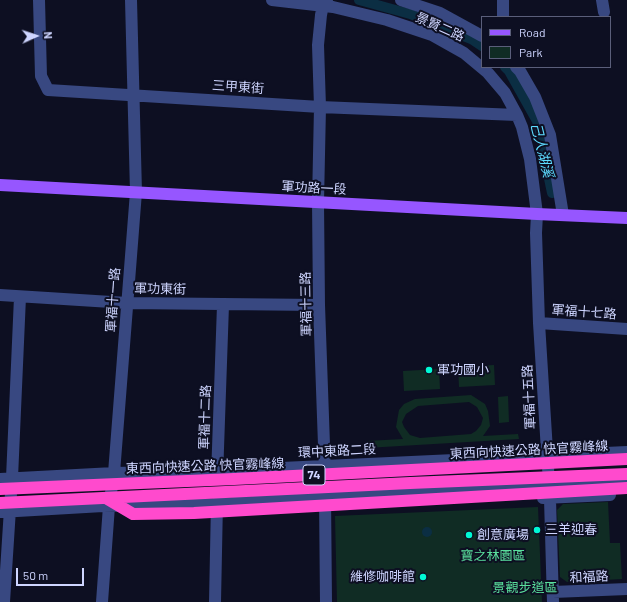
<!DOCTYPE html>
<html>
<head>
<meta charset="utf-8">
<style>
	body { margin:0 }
	#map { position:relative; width:627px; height:602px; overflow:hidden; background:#0d0f22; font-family:Barlow,sans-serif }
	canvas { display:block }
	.legend { position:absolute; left:481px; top:16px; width:130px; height:52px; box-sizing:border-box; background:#0d0f22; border:1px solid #5a5e7a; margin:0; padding:5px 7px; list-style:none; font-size:12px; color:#ced5ff }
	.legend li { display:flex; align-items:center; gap:8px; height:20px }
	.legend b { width:20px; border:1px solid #5a5e7a }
	.north { position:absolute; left:16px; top:16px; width:40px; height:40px; -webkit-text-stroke:3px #0d0f22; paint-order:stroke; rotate:87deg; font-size:11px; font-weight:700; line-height:16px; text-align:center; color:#ced5ff }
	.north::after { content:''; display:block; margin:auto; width:14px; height:18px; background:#ced5ff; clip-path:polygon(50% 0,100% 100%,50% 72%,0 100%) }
	.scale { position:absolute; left:16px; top:568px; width:68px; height:18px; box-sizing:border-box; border:2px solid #ced5ff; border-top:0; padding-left:5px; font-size:12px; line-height:14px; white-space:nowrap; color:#ced5ff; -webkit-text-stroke:3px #0d0f22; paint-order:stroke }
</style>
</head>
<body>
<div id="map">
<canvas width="627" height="602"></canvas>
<ul class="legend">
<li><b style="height:5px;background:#9656ff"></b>Road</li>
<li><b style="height:11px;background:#102c24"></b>Park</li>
</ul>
<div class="north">N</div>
<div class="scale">50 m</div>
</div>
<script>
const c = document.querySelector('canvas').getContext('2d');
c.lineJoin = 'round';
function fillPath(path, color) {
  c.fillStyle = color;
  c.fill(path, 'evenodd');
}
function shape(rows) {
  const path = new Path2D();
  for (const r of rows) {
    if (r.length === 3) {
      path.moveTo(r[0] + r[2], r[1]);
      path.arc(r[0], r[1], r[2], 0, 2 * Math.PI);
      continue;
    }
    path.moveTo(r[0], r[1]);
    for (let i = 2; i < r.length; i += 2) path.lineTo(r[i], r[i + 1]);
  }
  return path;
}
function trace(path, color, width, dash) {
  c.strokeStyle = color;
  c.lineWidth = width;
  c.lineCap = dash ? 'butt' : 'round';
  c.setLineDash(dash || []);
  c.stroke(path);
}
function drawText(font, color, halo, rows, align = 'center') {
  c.font = font + ' Barlow,"Noto Sans TC",sans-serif';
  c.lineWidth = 4;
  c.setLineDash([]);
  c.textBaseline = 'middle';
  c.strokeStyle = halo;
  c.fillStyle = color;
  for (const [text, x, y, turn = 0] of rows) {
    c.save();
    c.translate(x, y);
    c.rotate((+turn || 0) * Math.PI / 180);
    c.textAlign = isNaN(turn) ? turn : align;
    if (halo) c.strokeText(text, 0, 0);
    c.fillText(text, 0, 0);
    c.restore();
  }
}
fillPath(shape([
	[494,365,495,385,459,387,458,367],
	[439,369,440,389,404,391,403,371],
	[471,395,485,404,488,411,490,426,483,436,518,434,519,439,366,448,366,441,403,439,396,427,399,410,404,404,415,399],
	[469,402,477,407,483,418,481,425,476,431,471,434,420,438,410,435,404,427,402,422,406,414,418,406],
	[508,396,509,422,499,423,498,397],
	[608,502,610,543,620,543,622,579,567,582,560,577,557,510,563,504],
	[538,507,542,602,337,602,335,516]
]), '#102c24');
fillPath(shape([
	[427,532,5]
]), '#0b2e43');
trace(shape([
	[359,0,410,14,473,40,482,46],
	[505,67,509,71,537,121,552,193]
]), '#0b2e43', 10);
trace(shape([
	[39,0,41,76,48,90,320,107,517,115],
	[272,0,333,7,387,20,432,35,464,53,488,73,505,93,517,115,522,127,530,159,537,214,536,233,539,323,550,499,553,602],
	[401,0,440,13,482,36],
	[503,0,503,17],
	[602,0,604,12],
	[516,67,520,71,535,97,550,135,563,215],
	[0,295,127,303,319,305],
	[539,323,627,329],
	[325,473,319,305,318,202,320,107,318,45,321,15,323,5,327,0],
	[217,477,223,305],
	[0,479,114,473,217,471,627,452],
	[325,495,326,602],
	[543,498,610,495],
	[0,512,103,506,216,504,627,482],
	[553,592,627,589],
	[4,602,12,478,20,297],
	[102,602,109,506,114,473,136,192,131,0],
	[215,602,217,502]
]), '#384881', 12);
trace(shape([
	[0,185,537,214,627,218]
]), '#9656ff', 12);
trace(shape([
	[0,489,234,479,627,459],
	[106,498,133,514,194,513,627,488],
	[0,503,410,483,627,474]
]), '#ff4acd', 12);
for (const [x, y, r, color] of [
	[429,370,4,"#00f9d4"],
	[537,530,4,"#00f9d4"],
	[469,535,4,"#00f9d4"],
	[423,577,4,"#00f9d4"]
]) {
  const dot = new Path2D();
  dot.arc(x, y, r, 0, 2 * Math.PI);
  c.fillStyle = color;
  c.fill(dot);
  trace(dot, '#0d0f22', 1.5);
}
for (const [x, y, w] of [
	[314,475,22]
]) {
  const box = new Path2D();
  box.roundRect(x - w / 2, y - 10, w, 20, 3);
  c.fillStyle = '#0d0f22';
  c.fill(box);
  trace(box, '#ced5ff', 1);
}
drawText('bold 12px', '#ced5ff', null, [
	["74",314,475]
]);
drawText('13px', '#ced5ff', '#0d0f22', [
	["景賢二路",440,27,24],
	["三甲東街",238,87,4],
	["軍功路一段",314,188,3],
	["軍功東街",160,289,1],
	["軍福十一路",113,300,-86],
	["軍福十三路",306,304,-91],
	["軍福十七路",584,312,4],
	["軍福十五路",529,397,-93],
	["軍福十二路",205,417,-88],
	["東西向快速公路 快官霧峰線",529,450,-3],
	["環中東路二段",337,451,-3],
	["東西向快速公路 快官霧峰線",205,466,-2],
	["和福路",589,577,-3]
]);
drawText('13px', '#ced5ff', '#0d0f22', [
	["軍功國小",437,370],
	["三羊迎春",545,530],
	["創意廣場",477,535],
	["維修咖啡館",415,577,"right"]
], 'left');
drawText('13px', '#5adf9d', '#0d0f22', [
	["寶之林園區",493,556],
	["景觀步道區",525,588]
]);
drawText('italic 14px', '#5ddcff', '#0d0f22', [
	["己人湖溪",542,150,76]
]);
</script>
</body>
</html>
